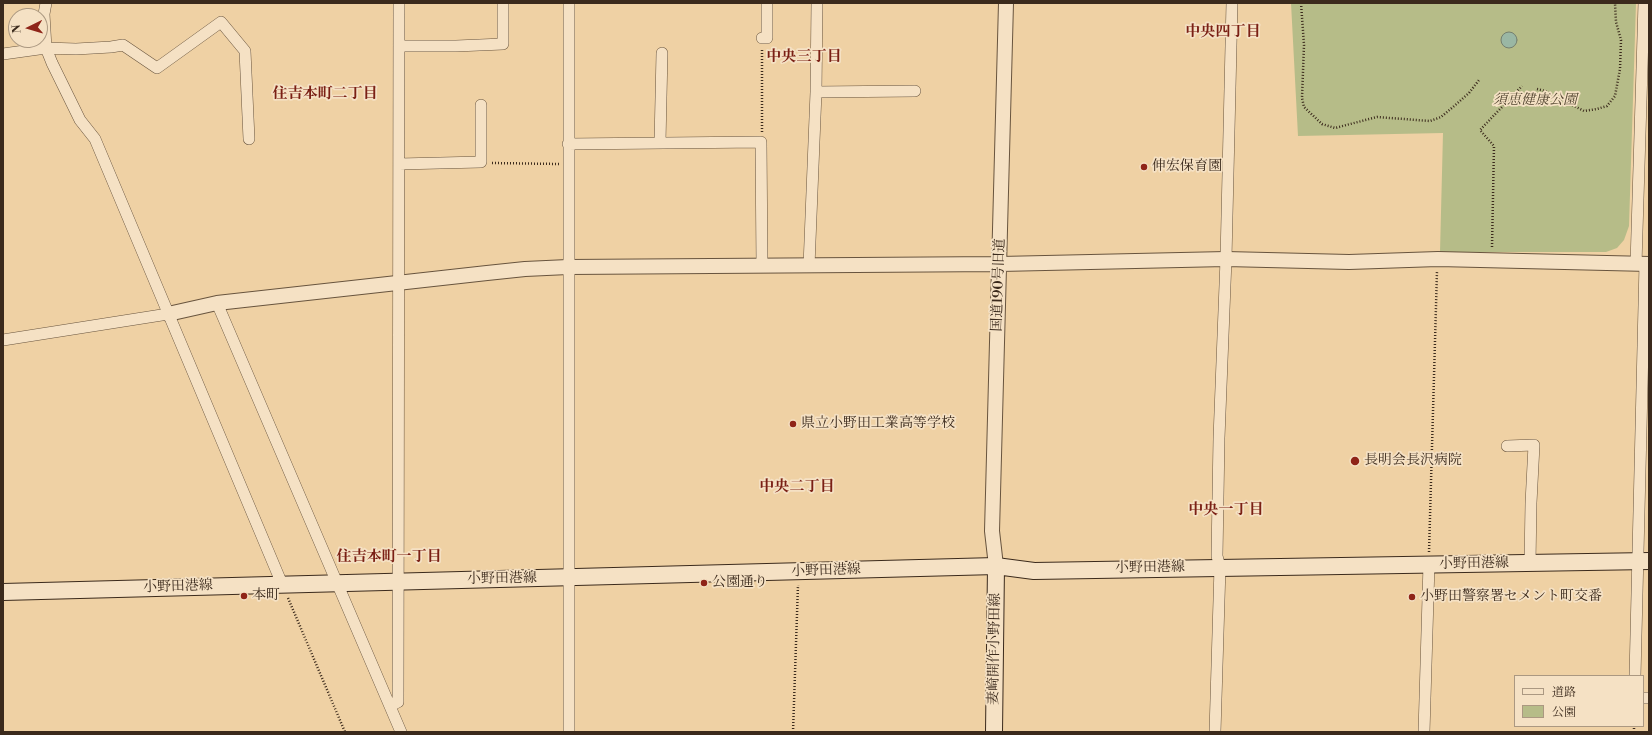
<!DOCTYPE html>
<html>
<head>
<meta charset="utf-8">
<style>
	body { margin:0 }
	#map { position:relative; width:1652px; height:735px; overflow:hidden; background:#efd1a4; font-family:"Libre Bodoni","Noto Serif JP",serif }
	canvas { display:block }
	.frame { position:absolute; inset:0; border:4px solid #3b2a1c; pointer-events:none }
	.legend { position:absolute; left:1514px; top:675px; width:130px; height:52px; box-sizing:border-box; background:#f5e1c4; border:1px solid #ab9881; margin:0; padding:5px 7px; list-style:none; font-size:12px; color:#3b2a1c }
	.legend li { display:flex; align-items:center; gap:8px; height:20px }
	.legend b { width:20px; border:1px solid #ab9881 }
	.north { position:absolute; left:8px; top:8px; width:40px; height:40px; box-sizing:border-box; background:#f5e1c4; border:1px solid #ab9881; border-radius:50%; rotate:265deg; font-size:11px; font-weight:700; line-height:16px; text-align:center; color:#3b2a1c }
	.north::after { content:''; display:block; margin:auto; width:14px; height:18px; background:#8f2418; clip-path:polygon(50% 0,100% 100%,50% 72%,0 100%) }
</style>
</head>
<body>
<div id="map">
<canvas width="1652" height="735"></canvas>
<div class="frame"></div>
<ul class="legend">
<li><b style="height:5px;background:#f5e1c4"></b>道路</li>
<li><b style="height:11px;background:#b6bc88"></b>公園</li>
</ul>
<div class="north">N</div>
</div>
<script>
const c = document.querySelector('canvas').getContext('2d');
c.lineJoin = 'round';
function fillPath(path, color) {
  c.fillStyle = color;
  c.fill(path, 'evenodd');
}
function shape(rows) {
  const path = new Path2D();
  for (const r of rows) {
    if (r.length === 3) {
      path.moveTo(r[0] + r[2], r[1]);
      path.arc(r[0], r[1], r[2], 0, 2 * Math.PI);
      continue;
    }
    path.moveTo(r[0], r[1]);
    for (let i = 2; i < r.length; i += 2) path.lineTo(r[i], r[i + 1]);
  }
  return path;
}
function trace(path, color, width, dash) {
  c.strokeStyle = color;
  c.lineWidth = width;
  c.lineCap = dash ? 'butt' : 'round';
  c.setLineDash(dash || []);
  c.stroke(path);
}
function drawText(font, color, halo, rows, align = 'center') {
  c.font = font + ' "Libre Bodoni","Noto Serif JP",serif';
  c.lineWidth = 3.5;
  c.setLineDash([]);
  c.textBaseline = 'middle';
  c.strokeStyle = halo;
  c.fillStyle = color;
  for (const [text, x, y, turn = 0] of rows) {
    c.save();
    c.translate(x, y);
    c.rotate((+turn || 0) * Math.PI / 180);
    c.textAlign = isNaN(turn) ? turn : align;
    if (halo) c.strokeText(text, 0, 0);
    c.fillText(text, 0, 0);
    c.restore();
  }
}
fillPath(shape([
	[1291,3,1636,3,1629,226,1624,240,1617,248,1606,252,1440,252,1443,133,1298,136]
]), '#b6bc88');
const water = shape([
	[1509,40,8]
]);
fillPath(water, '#9ab7a4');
trace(water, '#747f6e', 1);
const minor = shape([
	[46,3,44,14,46,48,52,63,80,120,95,139,282,584],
	[569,3,569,732],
	[762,38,767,38,767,3],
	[399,46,456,46,503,44,503,3],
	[3,54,46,48,76,49,111,47,123,45,157,68,221,22,245,51,249,139],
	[816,92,915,91],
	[660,142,662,53],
	[568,144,761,142,762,266],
	[399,164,481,162,481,105],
	[1636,264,1644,3],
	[809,266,816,92,817,3],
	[217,303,401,732],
	[3,340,168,314],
	[1507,446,1534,445,1531,503,1530,563],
	[1635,676,1645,264],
	[1643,698,1649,698],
	[390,706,398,702,399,3],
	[1215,732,1220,567,1217,556,1219,438,1226,259,1232,3],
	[1424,732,1429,564]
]);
const tertiary = shape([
	[168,314,217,303,487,273,525,269,568,267,1000,264,1226,259,1349,262,1438,259,1649,264],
	[996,566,992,531,1006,3]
]);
const secondary = shape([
	[3,592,996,566,1034,571,1649,561],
	[994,732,996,566]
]);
trace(minor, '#68543e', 12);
trace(tertiary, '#68543e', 16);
trace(secondary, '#3b2a1c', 18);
trace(shape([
	[1301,3,1304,45,1302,98,1304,107,1322,124,1335,128,1377,117,1430,121,1441,117,1453,107,1469,93,1479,80],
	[1537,89,1545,91,1584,111,1597,109,1607,106,1615,96,1620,69,1621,40,1616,22,1615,3],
	[762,132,762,49],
	[492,163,559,164],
	[1492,247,1494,146,1480,130,1522,86],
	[1429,552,1437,271],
	[288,598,345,732],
	[793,732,798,585],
	[1634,732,1634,726]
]), '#3b2a1c', 2.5, [1, 2]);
trace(minor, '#f5e1c4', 11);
trace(tertiary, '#f5e1c4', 14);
trace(secondary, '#f5e1c4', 16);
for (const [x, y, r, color] of [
	[1144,167,4,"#8f2418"],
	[793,424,4,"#8f2418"],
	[1355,461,5,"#8f2418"],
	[704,583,4,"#8f2418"],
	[244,596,4,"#8f2418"],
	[1412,597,4,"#8f2418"]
]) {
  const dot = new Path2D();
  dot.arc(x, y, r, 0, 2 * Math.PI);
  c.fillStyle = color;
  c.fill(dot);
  trace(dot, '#f5e1c4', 1.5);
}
drawText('italic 14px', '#544732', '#f5e1c4', [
	["須恵健康公園",1535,101]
]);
drawText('14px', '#3b2a1c', '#f5e1c4', [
	["伸宏保育園",1152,167],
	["県立小野田工業高等学校",801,424],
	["長明会長沢病院",1364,461],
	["公園通り",712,583],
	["本町",252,596],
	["小野田警察署セメント町交番",1420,597]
], 'left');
drawText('14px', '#3b2a1c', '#f5e1c4', [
	["国道190号旧道",999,285,-88],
	["小野田港線",1474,564,-1],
	["小野田港線",1150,568,-1],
	["小野田港線",826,571,-2],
	["小野田港線",502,579,-1],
	["小野田港線",178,587,-2],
	["妻崎開作小野田線",995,649,-89]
]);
drawText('bold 15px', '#7a1f14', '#f5e1c4', [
	["中央四丁目",1223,32],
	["中央三丁目",804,57],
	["住吉本町二丁目",325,94],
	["中央二丁目",797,487],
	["中央一丁目",1226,510],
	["住吉本町一丁目",389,557]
]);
</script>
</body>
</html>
